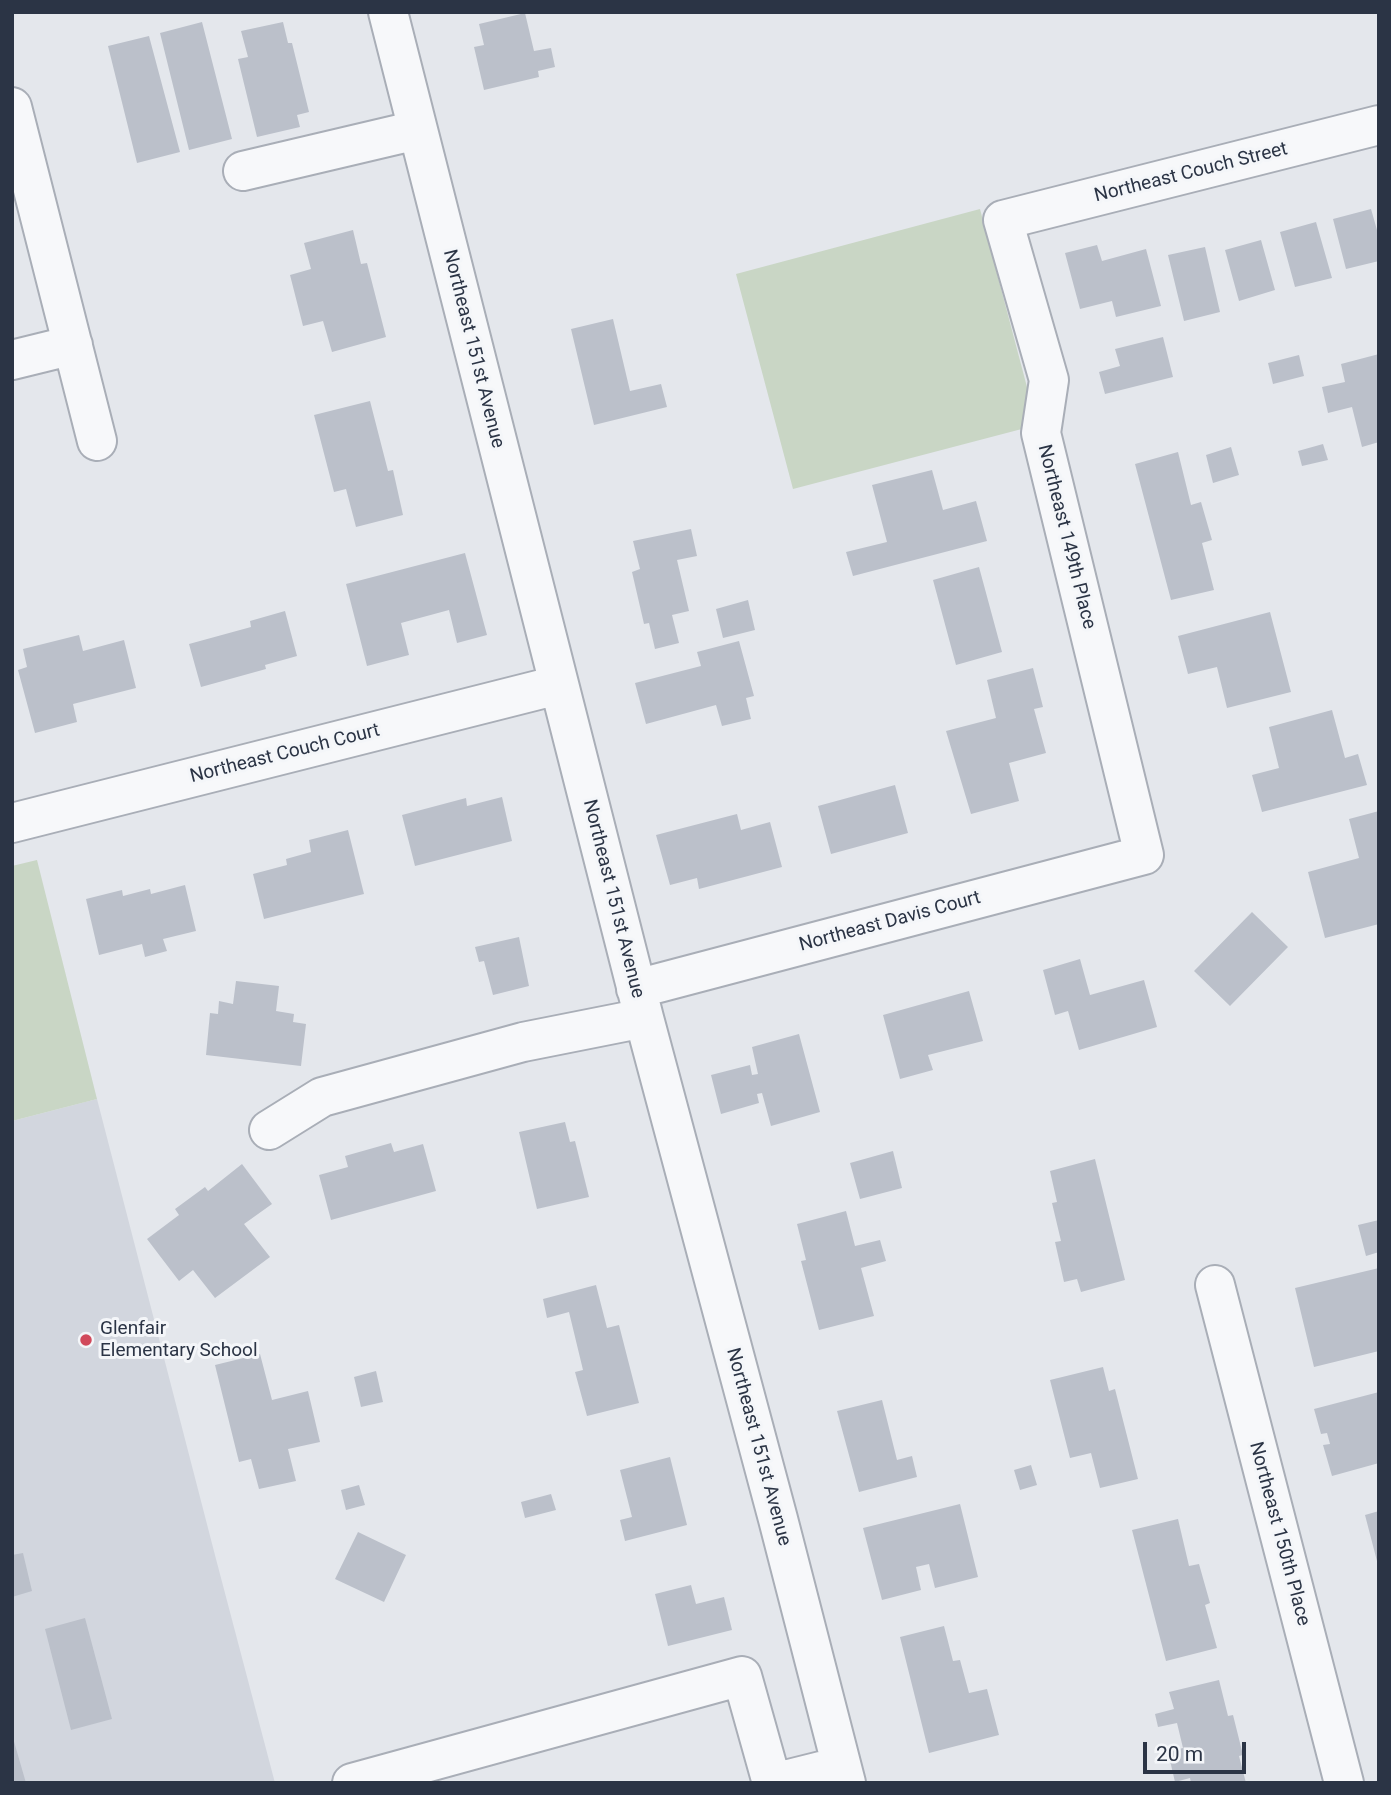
<!DOCTYPE html>
<html>
<head>
<meta charset="utf-8">
<style>
	body { margin:0 }
	#map { position:relative; width:1391px; height:1795px; overflow:hidden; background:#e4e7ec; font-family:Roboto,sans-serif }
	canvas { display:block }
	.frame { position:absolute; inset:0; border:14px solid #2b3445; pointer-events:none }
	.scale { position:absolute; left:1143px; top:1742px; width:103px; height:32px; box-sizing:border-box; border:4px solid #2b3445; border-top:0; padding-left:9px; font-size:21px; line-height:24px; white-space:nowrap; color:#2b3445; -webkit-text-stroke:5px #f4f6f9; paint-order:stroke }
</style>
</head>
<body>
<div id="map">
<canvas width="1391" height="1795"></canvas>
<div class="frame"></div>
<div class="scale">20 m</div>
</div>
<script>
const c = document.querySelector('canvas').getContext('2d');
c.lineJoin = 'round';
function fillPath(path, color) {
  c.fillStyle = color;
  c.fill(path, 'evenodd');
}
function shape(rows) {
  const path = new Path2D();
  for (const r of rows) {
    path.moveTo(r[0], r[1]);
    for (let i = 2; i < r.length; i += 2) path.lineTo(r[i], r[i + 1]);
  }
  return path;
}
function trace(path, color, width, dash) {
  c.strokeStyle = color;
  c.lineWidth = width;
  c.lineCap = dash ? 'butt' : 'round';
  c.setLineDash(dash || []);
  c.stroke(path);
}
function drawText(font, color, halo, rows, align = 'center') {
  c.font = font + ' Roboto,sans-serif';
  c.lineWidth = 6;
  c.setLineDash([]);
  c.textBaseline = 'middle';
  c.strokeStyle = halo;
  c.fillStyle = color;
  for (const [text, x, y, turn = 0] of rows) {
    c.save();
    c.translate(x, y);
    c.rotate((+turn || 0) * Math.PI / 180);
    c.textAlign = isNaN(turn) ? turn : align;
    if (halo) c.strokeText(text, 0, 0);
    c.fillText(text, 0, 0);
    c.restore();
  }
}
fillPath(shape([
	[97,1099,216,1559,275,1783,12,1783,12,1121]
]), '#d2d6de');
fillPath(shape([
	[980,209,1037,425,793,489,736,274],
	[37,860,97,1099,12,1121,12,866]
]), '#c9d6c5');
fillPath(shape([
	[525,13,534,51,551,48,555,67,538,71,539,77,484,90,474,47,484,45,479,24],
	[202,22,232,139,189,150,160,33],
	[283,22,288,43,292,43,309,112,297,115,300,127,257,137,238,59,248,57,241,31],
	[149,36,180,152,137,163,108,46],
	[1371,209,1379,237,1379,261,1346,269,1333,219],
	[1316,222,1332,278,1295,287,1280,232],
	[353,230,361,264,367,263,386,337,332,352,323,321,303,326,290,275,311,269,304,243],
	[1261,240,1275,290,1239,301,1225,250],
	[1097,245,1102,261,1146,249,1161,306,1116,317,1112,301,1080,309,1065,253],
	[1205,247,1220,312,1184,321,1168,255],
	[613,319,630,391,661,384,667,407,594,425,571,329],
	[1163,337,1173,377,1105,394,1099,372,1120,366,1115,349],
	[1379,354,1379,442,1362,447,1352,407,1328,413,1322,387,1345,382,1341,364],
	[1299,355,1304,376,1273,384,1268,363],
	[370,401,388,471,393,470,403,515,356,527,346,489,334,492,314,415],
	[1323,444,1328,460,1302,466,1298,451],
	[1231,447,1239,475,1213,483,1206,455],
	[1178,452,1191,505,1201,502,1212,540,1202,543,1214,590,1171,600,1135,464],
	[932,470,943,510,976,501,987,541,853,576,846,552,887,542,872,485],
	[691,529,697,556,677,560,689,611,672,615,679,643,655,649,649,623,644,624,632,572,640,569,633,541],
	[465,553,487,635,457,643,449,610,401,623,409,655,367,666,346,584],
	[979,567,1002,652,956,665,933,580],
	[748,600,755,630,723,638,716,609],
	[285,611,297,656,265,665,266,669,201,687,189,644,251,627,250,621],
	[1270,612,1291,692,1227,708,1217,667,1188,674,1178,636],
	[79,635,83,651,124,640,136,688,73,704,77,722,35,733,18,670,27,667,23,649],
	[739,641,754,696,746,698,751,719,722,726,716,705,646,724,635,683,701,666,697,652],
	[1033,668,1043,707,1034,709,1046,753,1009,763,1019,801,971,814,946,731,996,718,987,680],
	[1332,710,1345,758,1358,754,1367,785,1262,812,1252,775,1279,768,1269,727],
	[895,785,908,833,831,854,818,806],
	[502,797,512,841,415,866,402,815,466,798,467,806],
	[1379,811,1379,924,1325,938,1308,872,1359,858,1349,819],
	[737,814,741,830,770,822,782,867,699,889,697,878,670,885,656,835],
	[348,830,364,894,264,919,253,874,287,865,286,859,311,852,309,840],
	[185,885,196,931,163,939,167,951,145,957,142,944,99,955,86,899,122,890,123,896,150,889,151,894],
	[1252,912,1288,947,1230,1006,1194,971],
	[519,937,529,986,493,995,484,961,479,962,475,947],
	[1080,959,1090,995,1144,980,1157,1027,1079,1050,1068,1011,1055,1015,1043,970],
	[236,981,279,986,276,1011,294,1014,293,1022,306,1024,301,1066,206,1055,210,1013,218,1014,219,1001,233,1004],
	[969,991,983,1041,928,1055,933,1070,900,1079,883,1015],
	[799,1034,820,1112,771,1126,762,1093,757,1094,759,1103,721,1114,711,1075,750,1065,752,1075,758,1074,752,1047],
	[565,1122,570,1142,575,1141,589,1197,537,1209,519,1132],
	[391,1143,394,1152,423,1144,436,1191,331,1220,319,1175,348,1167,345,1156],
	[893,1151,902,1188,860,1199,850,1163],
	[1095,1159,1125,1280,1081,1292,1077,1279,1064,1282,1055,1242,1061,1241,1052,1203,1057,1202,1050,1171],
	[242,1164,272,1204,244,1224,270,1257,215,1298,193,1270,179,1281,147,1239,179,1215,175,1209,205,1187,208,1191],
	[846,1211,855,1246,880,1240,886,1261,861,1268,874,1316,819,1330,801,1261,806,1260,797,1224],
	[1379,1220,1379,1252,1366,1256,1358,1225],
	[1379,1268,1379,1351,1314,1367,1295,1288],
	[596,1285,607,1328,619,1325,639,1403,587,1416,575,1372,583,1370,569,1312,547,1318,543,1299],
	[260,1354,272,1400,308,1391,320,1442,288,1449,296,1481,259,1489,251,1459,239,1462,215,1365],
	[1103,1367,1109,1391,1115,1389,1138,1479,1100,1488,1091,1453,1070,1458,1050,1380],
	[376,1371,383,1402,361,1407,354,1377],
	[1379,1392,1379,1463,1332,1476,1323,1445,1330,1444,1327,1433,1321,1434,1314,1409],
	[882,1400,897,1460,912,1456,917,1477,859,1492,837,1411],
	[670,1457,687,1525,625,1541,620,1520,632,1517,620,1470],
	[1031,1465,1037,1485,1020,1490,1014,1470],
	[359,1485,365,1505,346,1510,341,1490],
	[551,1494,556,1510,525,1518,521,1502],
	[960,1504,978,1577,935,1588,929,1564,916,1567,921,1590,882,1600,863,1528],
	[1379,1511,1379,1565,1378,1565,1365,1515],
	[1178,1519,1189,1566,1199,1564,1210,1603,1205,1605,1217,1648,1166,1661,1132,1530],
	[358,1532,406,1555,384,1602,335,1579],
	[23,1553,32,1591,12,1597,12,1555],
	[691,1585,696,1604,724,1597,732,1630,668,1646,655,1594],
	[85,1618,112,1719,71,1730,45,1629],
	[944,1626,953,1661,960,1660,969,1693,987,1689,999,1735,929,1753,900,1637],
	[1219,1680,1228,1716,1233,1715,1243,1755,1239,1756,1246,1783,1191,1783,1190,1778,1175,1782,1168,1752,1183,1748,1177,1723,1158,1727,1155,1714,1174,1709,1169,1692],
	[12,1738,13,1738,26,1783,12,1783]
]), '#bbc0ca');
const minor = shape([
	[388,12,644,1018,778,1519,846,1783],
	[12,107,97,441],
	[243,171,417,130],
	[12,360,73,345],
	[12,823,558,685],
	[636,989,1144,855,1041,433,1049,380,1003,220,1379,125],
	[269,1130,322,1097,523,1042,644,1018],
	[1215,1285,1344,1783],
	[352,1783,742,1676,772,1783],
	[773,1783,841,1766]
]);
trace(minor, '#a9aeb7', 42);
trace(minor, '#f7f8fa', 38);
for (const [x, y, r, color] of [
	[86,1340,7,"#d1495b"]
]) {
  const dot = new Path2D();
  dot.arc(x, y, r, 0, 2 * Math.PI);
  c.fillStyle = color;
  c.fill(dot);
  trace(dot, '#f4f6f9', 2.5);
}
drawText('19px', '#2b3445', '#f4f6f9', [
	["Northeast Couch Street",1191,173,-14],
	["Northeast 151st Avenue",473,349,76],
	["Northeast 149th Place",1066,537,76],
	["Northeast Couch Court",285,754,-14],
	["Northeast 151st Avenue",613,899,76],
	["Northeast Davis Court",890,922,-15],
	["Northeast 151st Avenue",758,1447,75],
	["Northeast 150th Place",1279,1534,75]
]);
drawText('19px', '#2b3445', '#f4f6f9', [
	["Glenfair",100,1329],
	["Elementary School",100,1351]
], 'left');
</script>
</body>
</html>
